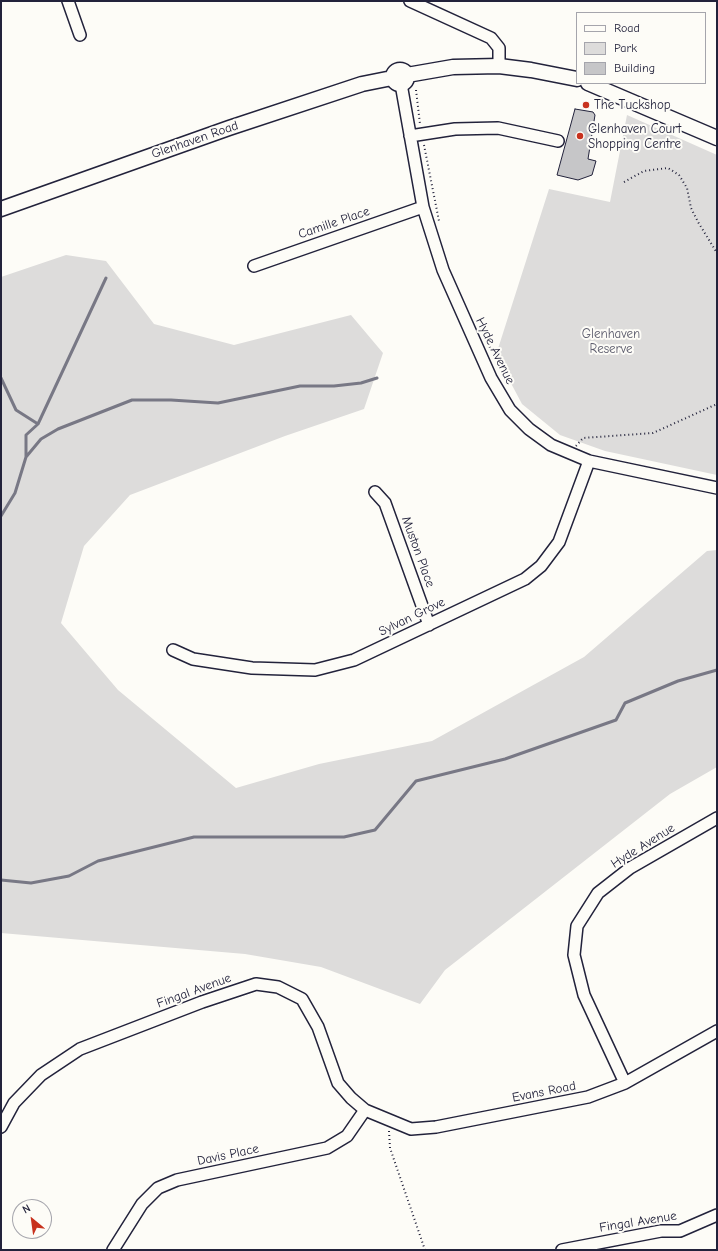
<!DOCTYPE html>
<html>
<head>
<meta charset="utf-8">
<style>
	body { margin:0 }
	#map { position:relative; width:718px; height:1251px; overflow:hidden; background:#fdfcf7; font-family:"Comic Neue",sans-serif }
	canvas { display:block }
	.frame { position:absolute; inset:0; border:2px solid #22223b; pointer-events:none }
	.legend { position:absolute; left:576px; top:12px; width:130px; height:72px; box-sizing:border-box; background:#fdfcf7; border:1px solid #a5a5ac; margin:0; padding:5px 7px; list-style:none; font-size:12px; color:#22223b }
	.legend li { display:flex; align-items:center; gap:8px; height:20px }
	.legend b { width:20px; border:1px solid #a5a5ac }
	.north { position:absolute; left:12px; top:1199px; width:40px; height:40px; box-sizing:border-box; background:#fdfcf7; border:1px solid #a5a5ac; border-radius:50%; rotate:331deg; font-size:11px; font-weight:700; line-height:16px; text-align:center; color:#22223b }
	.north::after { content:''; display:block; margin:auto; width:14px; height:18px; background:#c8321e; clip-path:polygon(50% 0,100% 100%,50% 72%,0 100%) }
</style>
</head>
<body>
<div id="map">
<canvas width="718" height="1251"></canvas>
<div class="frame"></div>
<ul class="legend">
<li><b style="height:5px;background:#fdfcf7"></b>Road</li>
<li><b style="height:11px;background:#dddcdb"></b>Park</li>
<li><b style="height:11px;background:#c6c6c8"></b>Building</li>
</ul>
<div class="north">N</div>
</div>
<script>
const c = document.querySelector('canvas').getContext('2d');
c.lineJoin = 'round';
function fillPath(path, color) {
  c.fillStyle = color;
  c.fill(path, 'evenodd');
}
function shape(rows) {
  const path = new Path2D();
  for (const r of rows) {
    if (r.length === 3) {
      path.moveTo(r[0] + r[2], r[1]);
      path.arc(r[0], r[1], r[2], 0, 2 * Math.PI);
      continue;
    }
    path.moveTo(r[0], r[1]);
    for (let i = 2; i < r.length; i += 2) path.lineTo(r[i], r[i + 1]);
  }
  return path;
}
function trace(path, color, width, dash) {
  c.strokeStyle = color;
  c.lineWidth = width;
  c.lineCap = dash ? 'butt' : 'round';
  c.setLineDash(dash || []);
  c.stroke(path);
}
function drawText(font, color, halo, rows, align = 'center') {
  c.font = font + ' "Comic Neue",sans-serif';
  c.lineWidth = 4;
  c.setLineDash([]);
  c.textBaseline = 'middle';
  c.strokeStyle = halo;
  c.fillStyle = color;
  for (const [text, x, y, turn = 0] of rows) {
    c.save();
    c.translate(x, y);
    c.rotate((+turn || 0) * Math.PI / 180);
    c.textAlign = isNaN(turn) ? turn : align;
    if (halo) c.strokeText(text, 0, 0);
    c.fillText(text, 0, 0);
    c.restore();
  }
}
fillPath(shape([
	[627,115,717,155,717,475,605,451,560,435,522,404,496,355,549,189,610,202],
	[66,255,106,261,154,324,234,345,351,315,383,353,364,409,285,436,130,495,84,546,61,623,118,690,236,788,319,764,432,741,584,657,707,551,717,550,717,767,670,794,445,970,420,1004,321,967,245,954,1,933,1,277]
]), '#dddcdb');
trace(shape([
	[1,378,16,410,38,424],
	[26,457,41,439,58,429,132,400,171,400,218,403,300,386,334,386,361,383,377,378],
	[1,516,15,493,26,457,26,435,38,424,106,278],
	[1,880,31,883,69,876,98,861,194,837,344,837,375,830,416,781,505,759,616,720,625,703,678,681,717,670]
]), '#787885', 3);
const building = shape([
	[575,109,593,112,595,115,588,159,596,161,592,175,578,180,557,175,575,109]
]);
fillPath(building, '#c6c6c8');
trace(building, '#22223b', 1);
const minor = shape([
	[68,1,80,35],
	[410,1,491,38,499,48,499,66],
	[401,84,423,207,443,270,491,378,510,410,529,429,551,445,589,461,717,488],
	[410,136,455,129,498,128,558,141],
	[254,266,423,207],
	[375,492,385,503,429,625],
	[173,650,193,659,252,668,315,670,354,660,525,579,541,566,559,542,589,461],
	[625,1083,584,995,574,955,577,926,598,893,630,868,717,818],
	[1,1127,14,1103,41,1075,80,1049,202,1002,256,984,278,987,302,999,318,1027,338,1083,351,1098,365,1110,411,1129,436,1127,588,1097,625,1083,717,1031],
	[113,1250,142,1204,158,1188,177,1180,327,1148,347,1136,365,1110],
	[562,1250,661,1231,680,1231,717,1215]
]);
const major = shape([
	[400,77,7],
	[407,75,453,67,499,66,531,70,577,79],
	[588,83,717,138],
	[1,209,229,128,362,84,392,78]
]);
trace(minor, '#22223b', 14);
trace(major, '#22223b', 17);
trace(shape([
	[416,90,420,124],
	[424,145,439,221],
	[624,182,644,171,668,168,679,175,687,188,691,208,698,222,717,253],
	[486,340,489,343,490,348],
	[576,446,583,438,653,433,717,404],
	[389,1131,390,1148,425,1250]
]), '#22223b', 2, [1, 3]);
trace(minor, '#fdfcf7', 11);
trace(major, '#fdfcf7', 14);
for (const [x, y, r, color] of [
	[586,105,4,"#c8321e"],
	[580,136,4,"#c8321e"]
]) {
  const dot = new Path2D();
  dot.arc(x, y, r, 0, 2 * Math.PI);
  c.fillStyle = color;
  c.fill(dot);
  trace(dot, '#fdfcf7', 1.5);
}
drawText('13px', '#22223b', '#fdfcf7', [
	["The Tuckshop",594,105],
	["Glenhaven Court",588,129],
	["Shopping Centre",588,144]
], 'left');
drawText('13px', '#22223b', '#fdfcf7', [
	["Glenhaven Road",195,140,-19],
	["Camille Place",334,223,-19],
	["Hyde Avenue",495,351,64],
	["Muston Place",418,552,70],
	["Sylvan Grove",412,617,-26],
	["Hyde Avenue",643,846,-32],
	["Fingal Avenue",194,991,-20],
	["Evans Road",544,1092,-11],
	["Davis Place",228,1155,-12],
	["Fingal Avenue",638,1222,-9]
]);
drawText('13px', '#5a5a6b', '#fdfcf7', [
	["Glenhaven",611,334],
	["Reserve",611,349]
]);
</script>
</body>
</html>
